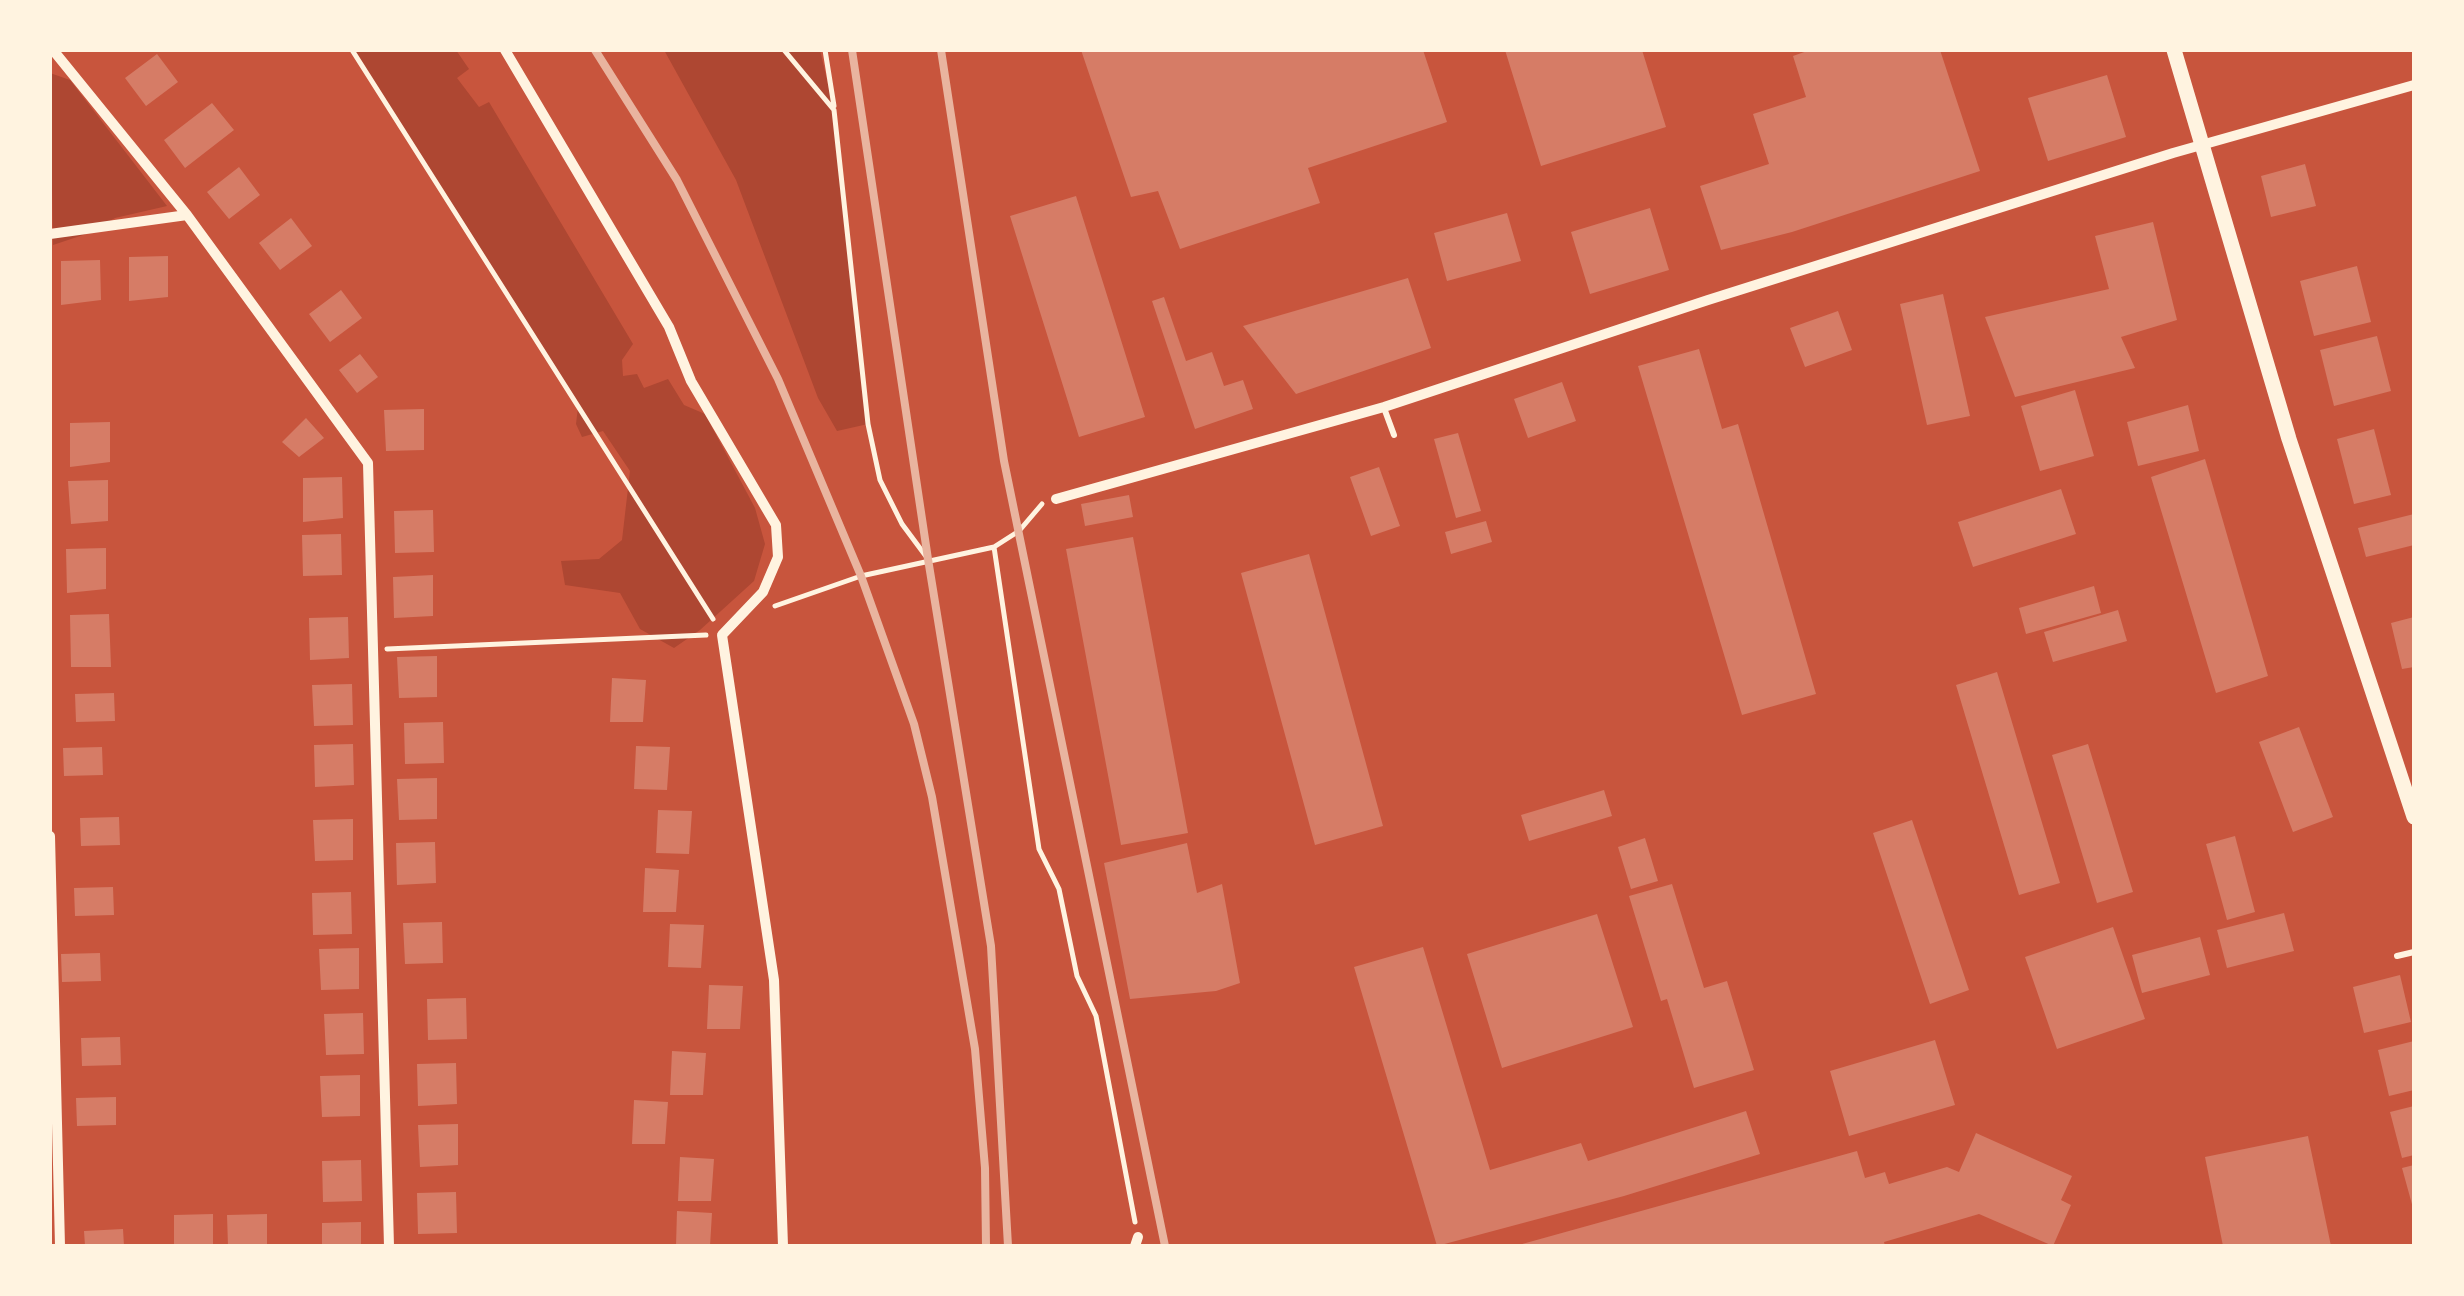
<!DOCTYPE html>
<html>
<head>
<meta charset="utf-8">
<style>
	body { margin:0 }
	#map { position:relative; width:2464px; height:1296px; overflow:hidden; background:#c8553d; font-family:"Nunito Sans",sans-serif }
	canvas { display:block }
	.frame { position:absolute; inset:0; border:52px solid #fff3e0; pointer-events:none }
</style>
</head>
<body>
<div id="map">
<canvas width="2464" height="1296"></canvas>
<div class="frame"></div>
</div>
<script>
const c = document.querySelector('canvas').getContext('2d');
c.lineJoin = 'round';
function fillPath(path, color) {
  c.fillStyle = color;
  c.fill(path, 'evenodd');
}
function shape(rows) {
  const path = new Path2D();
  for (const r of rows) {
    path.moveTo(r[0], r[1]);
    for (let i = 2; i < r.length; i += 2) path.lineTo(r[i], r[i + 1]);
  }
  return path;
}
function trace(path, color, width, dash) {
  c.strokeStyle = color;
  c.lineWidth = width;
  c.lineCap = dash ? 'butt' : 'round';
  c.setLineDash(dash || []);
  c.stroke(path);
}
fillPath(shape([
	[352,50,456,50,469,69,457,78,479,107,489,102,633,344,622,360,623,376,637,374,644,388,668,379,684,405,705,414,755,508,765,544,754,581,700,630,674,648,640,629,620,593,565,585,561,561,599,559,622,540,630,471,603,431,582,437,576,424,578,407],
	[664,50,820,50,834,110,868,424,837,431,818,398,736,180],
	[50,73,70,80,167,206,115,218,86,234,53,245]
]), '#ae4732');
fillPath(shape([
	[1081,50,1423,50,1447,122,1308,168,1320,203,1180,249,1158,191,1131,197],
	[1505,50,1642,50,1666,127,1541,166],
	[1810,50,1940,50,1980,171,1792,232,1721,250,1700,186,1769,164,1753,114,1806,97,1793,56],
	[157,54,178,82,146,106,125,78],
	[2107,75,2126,137,2048,161,2028,98],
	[212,103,234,130,185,168,164,140],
	[2305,164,2316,206,2271,217,2261,176],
	[239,167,260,195,229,219,207,192],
	[1076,196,1145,417,1079,437,1010,216],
	[1650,208,1669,270,1590,294,1571,232],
	[1507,213,1521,261,1447,281,1434,233],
	[291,218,312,246,280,270,259,243],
	[2153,222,2177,320,2121,337,2135,368,2015,397,1985,317,2109,289,2095,236],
	[168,256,168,297,129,301,129,257],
	[100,260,101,300,61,305,61,261],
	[2357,266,2371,322,2314,336,2300,281],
	[1408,278,1431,348,1296,394,1243,326],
	[341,290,362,318,330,342,309,314],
	[1943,294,1970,416,1927,425,1900,304],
	[1164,297,1186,361,1212,352,1224,386,1243,380,1253,409,1195,429,1152,301],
	[1838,311,1852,350,1805,367,1790,328],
	[2377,336,2391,391,2334,406,2320,350],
	[1699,349,1722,429,1738,424,1816,694,1742,715,1638,366],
	[360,354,378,377,357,393,339,370],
	[1562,382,1576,421,1528,438,1514,399],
	[2075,390,2094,456,2040,471,2021,406],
	[2188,405,2199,451,2138,466,2127,422],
	[424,409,424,450,386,451,384,410],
	[306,418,324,438,299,457,282,442],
	[110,422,110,462,70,467,70,423],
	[2374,429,2391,495,2354,504,2337,439],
	[1458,433,1481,511,1456,518,1434,439],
	[2205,459,2268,676,2216,693,2151,477],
	[1379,467,1400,526,1371,536,1350,477],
	[342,477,343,518,303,522,303,478],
	[108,480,108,521,71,524,68,481],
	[2061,489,2076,534,1973,567,1958,522],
	[1129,495,1133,517,1085,526,1081,504],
	[433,510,434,552,395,553,394,511],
	[2414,514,2414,545,2366,557,2358,528],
	[1486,521,1492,542,1451,554,1445,532],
	[341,534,342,575,303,576,302,535],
	[1133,537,1188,833,1121,845,1066,549],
	[106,548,106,589,67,593,66,549],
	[1309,554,1383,826,1315,845,1241,573],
	[433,575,433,616,394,618,393,577],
	[2094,586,2101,613,2026,634,2019,608],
	[2118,610,2127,641,2053,662,2044,632],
	[109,614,111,667,71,667,70,615],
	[348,617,349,658,310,660,309,618],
	[2414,617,2414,667,2402,669,2391,623],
	[437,656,437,697,399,698,397,657],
	[1997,672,2060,883,2019,895,1956,685],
	[612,678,646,680,643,722,610,722],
	[352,684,353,725,314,726,312,685],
	[114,693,115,721,76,722,75,694],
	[443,722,444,763,405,764,404,723],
	[2299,727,2333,817,2293,832,2259,742],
	[353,744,354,785,315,787,314,745],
	[2088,744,2133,892,2097,903,2052,755],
	[636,746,670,747,667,790,634,789],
	[102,747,103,775,64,776,63,748],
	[437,778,437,819,399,820,397,779],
	[1604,790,1612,816,1529,841,1521,815],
	[658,810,692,811,689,854,656,853],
	[119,817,120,845,81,846,80,818],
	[353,819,353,860,315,861,313,820],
	[1912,820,1969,990,1930,1004,1873,833],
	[2235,836,2255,912,2227,920,2206,844],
	[1645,838,1658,881,1631,889,1618,847],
	[435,842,436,883,397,885,396,843],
	[1187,843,1197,893,1222,884,1240,983,1216,991,1130,999,1104,863],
	[645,868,679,870,676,912,643,912],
	[1672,884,1704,988,1727,981,1754,1070,1694,1088,1667,999,1661,1001,1629,896],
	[113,887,114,915,75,916,74,888],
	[351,892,352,934,313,935,312,893],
	[2284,913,2294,951,2227,968,2217,930],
	[1597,914,1633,1027,1502,1068,1467,954],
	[442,922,443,963,405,964,403,923],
	[670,924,704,925,701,968,668,967],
	[2113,927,2145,1019,2057,1049,2025,957],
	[2200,937,2210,975,2142,993,2132,955],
	[1423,947,1490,1170,1581,1143,1588,1161,1746,1111,1760,1154,1624,1196,1437,1246,1354,967],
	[359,948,359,989,321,990,319,949],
	[100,953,101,981,62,982,61,954],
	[2400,975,2411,1022,2364,1033,2353,987],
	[709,985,743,986,740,1029,707,1029],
	[466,998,467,1039,428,1040,427,999],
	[363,1013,364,1054,326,1055,324,1014],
	[120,1037,121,1065,82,1066,81,1038],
	[1935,1040,1955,1105,1849,1136,1830,1071],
	[2414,1041,2414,1090,2389,1096,2378,1050],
	[672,1051,706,1053,703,1095,670,1095],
	[456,1063,457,1104,418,1106,417,1064],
	[360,1075,360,1116,322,1117,320,1076],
	[116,1097,116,1125,77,1126,76,1098],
	[634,1100,668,1102,665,1144,632,1144],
	[2414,1106,2414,1155,2402,1158,2390,1112],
	[458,1124,458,1165,420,1167,418,1125],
	[1976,1133,2072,1176,2061,1200,2071,1205,2053,1246,1979,1214,1884,1242,1885,1246,1515,1246,1857,1151,1865,1178,1885,1172,1889,1184,1947,1167,1959,1172],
	[2308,1136,2331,1246,2223,1246,2205,1157],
	[680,1157,714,1159,711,1201,678,1201],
	[361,1160,362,1201,323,1202,322,1161],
	[2414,1165,2414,1208,2413,1208,2402,1168],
	[456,1192,457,1233,418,1234,417,1193],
	[677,1211,712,1213,710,1246,676,1246],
	[213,1214,213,1246,174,1246,174,1215],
	[267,1214,267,1246,228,1246,227,1215],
	[361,1222,361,1246,322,1246,322,1223],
	[123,1229,124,1246,85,1246,84,1231]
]), '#d67c66');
trace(shape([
	[352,50,713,619],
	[784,50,834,110,868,424,880,480,902,524,928,559],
	[825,50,834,106],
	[994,547,1039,849,1059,889,1077,976,1096,1016,1135,1222],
	[775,606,861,576,994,547,1019,531,1042,504],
	[387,649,706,635]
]), '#fff3e0', 5);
trace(shape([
	[1384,408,1394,435],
	[2397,956,2414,952]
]), '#fff3e0', 6);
trace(shape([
	[53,50,187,215,368,463,389,1246],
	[505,50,669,327,691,381,776,525,778,557,763,592,722,635,774,980,783,1246],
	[50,234,187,215],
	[1056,499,1384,407,1708,300,2173,153,2414,85],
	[50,836,60,1246],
	[1135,1246,1138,1237]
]), '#fff3e0', 10);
trace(shape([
	[2174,50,2289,439,2414,817]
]), '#fff3e0', 15);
trace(shape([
	[595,50,677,180,778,379,861,576,914,724,932,797,975,1049,985,1168,986,1246],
	[852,50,928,559,991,946,1008,1246],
	[941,50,1004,461,1165,1246]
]), '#e9b49f', 8);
</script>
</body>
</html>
